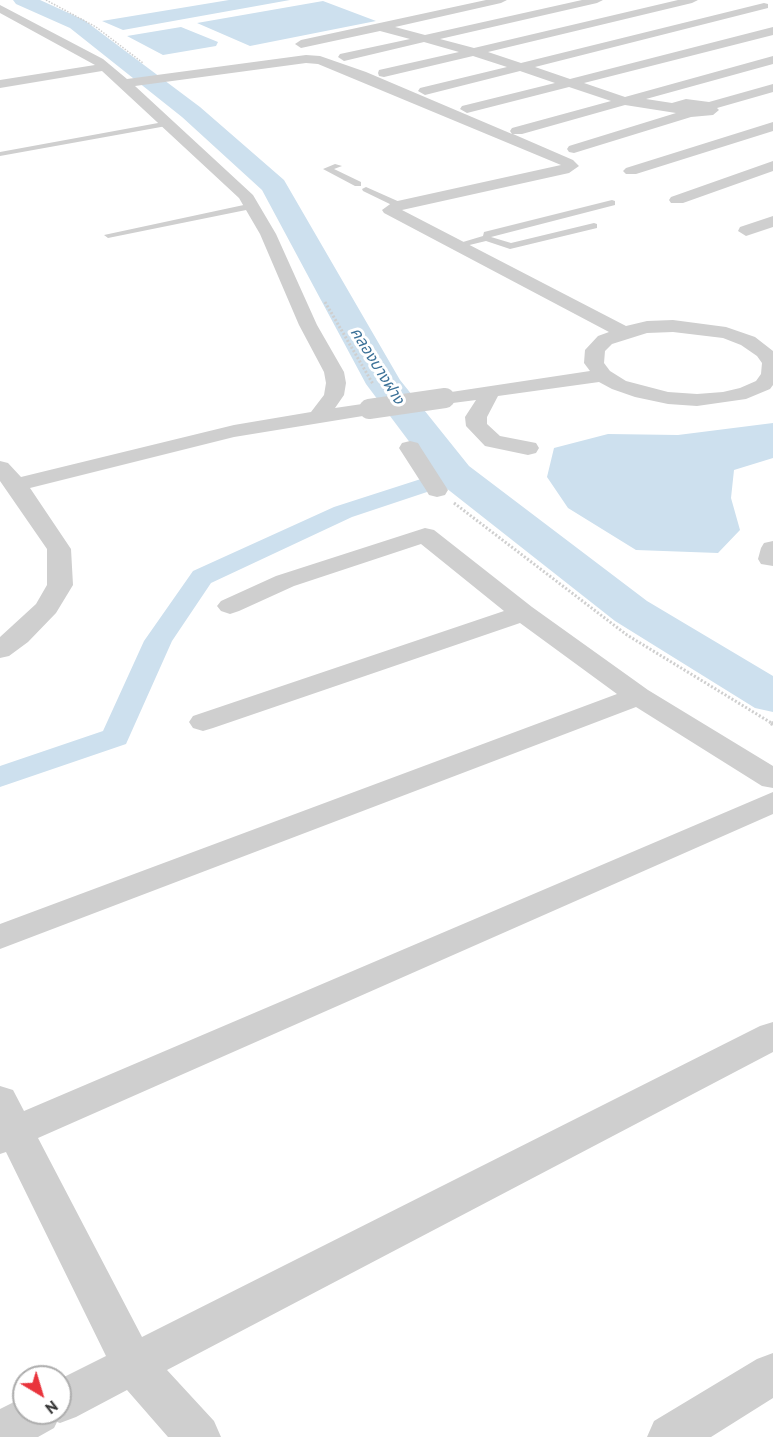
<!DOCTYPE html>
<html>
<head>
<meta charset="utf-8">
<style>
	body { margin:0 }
	#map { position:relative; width:773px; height:1437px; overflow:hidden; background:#fff; font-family:"PT Sans",sans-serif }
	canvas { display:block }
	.north { position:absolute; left:12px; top:1365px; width:60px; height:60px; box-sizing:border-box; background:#fff; border:2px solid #adadad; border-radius:50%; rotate:142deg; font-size:16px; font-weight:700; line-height:24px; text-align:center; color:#323232 }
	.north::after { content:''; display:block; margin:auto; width:21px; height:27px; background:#e9343c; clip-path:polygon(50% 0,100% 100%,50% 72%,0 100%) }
</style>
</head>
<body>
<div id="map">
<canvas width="773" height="1437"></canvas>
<div class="north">N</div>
</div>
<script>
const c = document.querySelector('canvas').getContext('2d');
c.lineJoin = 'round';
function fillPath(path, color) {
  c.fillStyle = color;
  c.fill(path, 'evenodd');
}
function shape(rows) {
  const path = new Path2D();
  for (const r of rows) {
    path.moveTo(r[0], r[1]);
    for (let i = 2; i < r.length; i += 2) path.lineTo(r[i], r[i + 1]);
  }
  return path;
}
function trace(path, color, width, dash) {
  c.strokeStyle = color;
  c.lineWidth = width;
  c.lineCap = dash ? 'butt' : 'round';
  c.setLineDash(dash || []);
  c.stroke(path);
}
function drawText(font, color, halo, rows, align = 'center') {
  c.font = font + ' "PT Sans","Noto Sans Thai",sans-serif';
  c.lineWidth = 6;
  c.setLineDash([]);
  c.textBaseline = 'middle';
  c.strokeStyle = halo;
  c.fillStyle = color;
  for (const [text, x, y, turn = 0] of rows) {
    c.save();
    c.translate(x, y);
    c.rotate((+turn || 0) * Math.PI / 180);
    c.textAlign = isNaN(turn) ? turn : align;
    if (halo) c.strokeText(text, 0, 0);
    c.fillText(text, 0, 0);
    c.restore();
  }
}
fillPath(shape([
	[229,0,290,0,123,30,102,21],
	[323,1,376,21,250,46,197,23],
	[181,27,218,42,216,46,163,55,127,36],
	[773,423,773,458,734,470,731,498,740,530,718,553,636,550,568,508,547,477,554,448,608,434,678,435]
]), '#cde0ee');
fillPath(shape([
	[455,468,463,470,467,475,463,480,352,517,211,583,172,641,126,744,0,787,0,766,103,731,144,641,193,571,334,507,455,468]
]), '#cde0ee');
fillPath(shape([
	[13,0,40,0,84,20,200,107,284,180,400,380,469,466,647,601,773,676,773,712,755,708,615,621,441,484,366,384,262,190,182,117,70,28,16,4,13,0]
]), '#cde0ee');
trace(shape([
	[46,0,96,27,143,63]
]), '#cfcfcf', 1.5, [1.5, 1.5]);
trace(shape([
	[325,302,373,384],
	[454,503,627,635,773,724]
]), '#cfcfcf', 3, [2, 2]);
trace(shape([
	[771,723,773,724]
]), '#cfcfcf', 4.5, [4, 4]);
fillPath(shape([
	[169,121,172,125,0,156,0,152,169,121],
	[335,164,342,166,334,169,361,182,361,186,355,186,323,169,335,164],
	[366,187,402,203,403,205,396,207,363,191,362,189,366,187],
	[612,200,615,201,615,205,491,237,511,243,594,223,597,224,597,228,510,249,486,241,457,248,453,245,483,236,484,232,612,200],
	[253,203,256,204,256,208,108,238,104,235,253,203]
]), '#cfcfcf');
fillPath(shape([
	[486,0,507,0,501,3,395,27,425,35,582,0,603,0,597,3,440,39,474,48,678,0,698,0,692,3,488,52,521,63,764,3,768,4,768,8,535,67,570,79,773,27,773,35,584,83,625,97,773,56,773,64,646,99,672,103,686,99,709,102,773,84,773,92,717,108,719,110,713,115,691,117,574,153,569,152,567,149,569,146,676,113,625,105,522,134,513,134,573,160,579,166,569,173,402,210,626,326,647,321,673,320,726,327,755,337,773,351,773,385,770,389,746,399,697,406,668,404,635,397,612,389,599,382,498,396,487,417,487,424,500,436,536,443,539,448,536,453,528,455,485,446,466,426,465,417,476,400,445,404,438,402,435,398,438,394,590,371,584,363,585,350,598,336,609,332,384,213,382,210,393,202,561,165,318,64,306,63,135,86,253,195,276,234,317,325,344,372,346,383,344,395,335,408,369,403,376,405,380,409,376,413,369,415,234,437,30,488,71,549,73,585,56,613,28,642,9,656,0,658,0,637,36,604,47,585,47,549,0,481,0,461,8,463,21,477,234,425,311,412,324,395,326,383,324,372,299,325,260,234,239,198,102,71,0,88,0,80,95,65,0,13,0,5,103,59,127,79,306,55,320,56,366,72,512,134,510,131,512,128,611,101,569,87,467,113,460,109,462,106,555,83,520,71,425,95,418,91,420,88,507,67,473,56,384,77,379,76,378,73,379,70,459,52,424,42,344,61,338,57,340,54,410,39,380,31,301,48,295,44,301,40,486,0],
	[673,332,723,338,741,345,757,356,762,363,761,374,756,381,740,388,723,392,697,394,668,392,626,381,610,371,604,363,605,351,612,344,647,333,673,332],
	[773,122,773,131,636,174,626,174,623,171,626,168,773,122],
	[773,161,773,171,683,203,671,203,669,200,671,197,773,161],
	[773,216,773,227,746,236,738,231,740,227,773,216],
	[410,441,418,443,421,448,448,490,445,495,437,497,429,495,426,490,399,448,402,443,410,441],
	[425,528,434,530,532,607,648,690,773,766,773,788,762,786,636,707,0,949,0,924,617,694,520,623,213,728,203,731,193,728,189,722,193,716,504,611,421,544,294,586,239,611,230,614,221,611,217,606,221,601,276,576,425,528],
	[773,541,773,566,761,564,758,559,761,548,764,543,773,541],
	[773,792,773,814,38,1138,142,1337,760,1026,773,1022,773,1052,167,1370,214,1421,221,1437,168,1437,127,1390,76,1417,60,1423,57,1422,54,1428,38,1437,0,1437,0,1409,24,1397,24,1413,60,1413,60,1379,106,1356,6,1152,0,1154,0,1086,13,1090,24,1111,773,792],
	[773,1353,773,1398,711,1437,647,1437,654,1421,757,1359,773,1353]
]), '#cfcfcf');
trace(shape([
	[369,409,445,398]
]), '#cfcfcf', 20);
drawText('italic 16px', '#3d7298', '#fff', [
	["คลองบางฝาง",377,366,58]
]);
</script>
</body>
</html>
